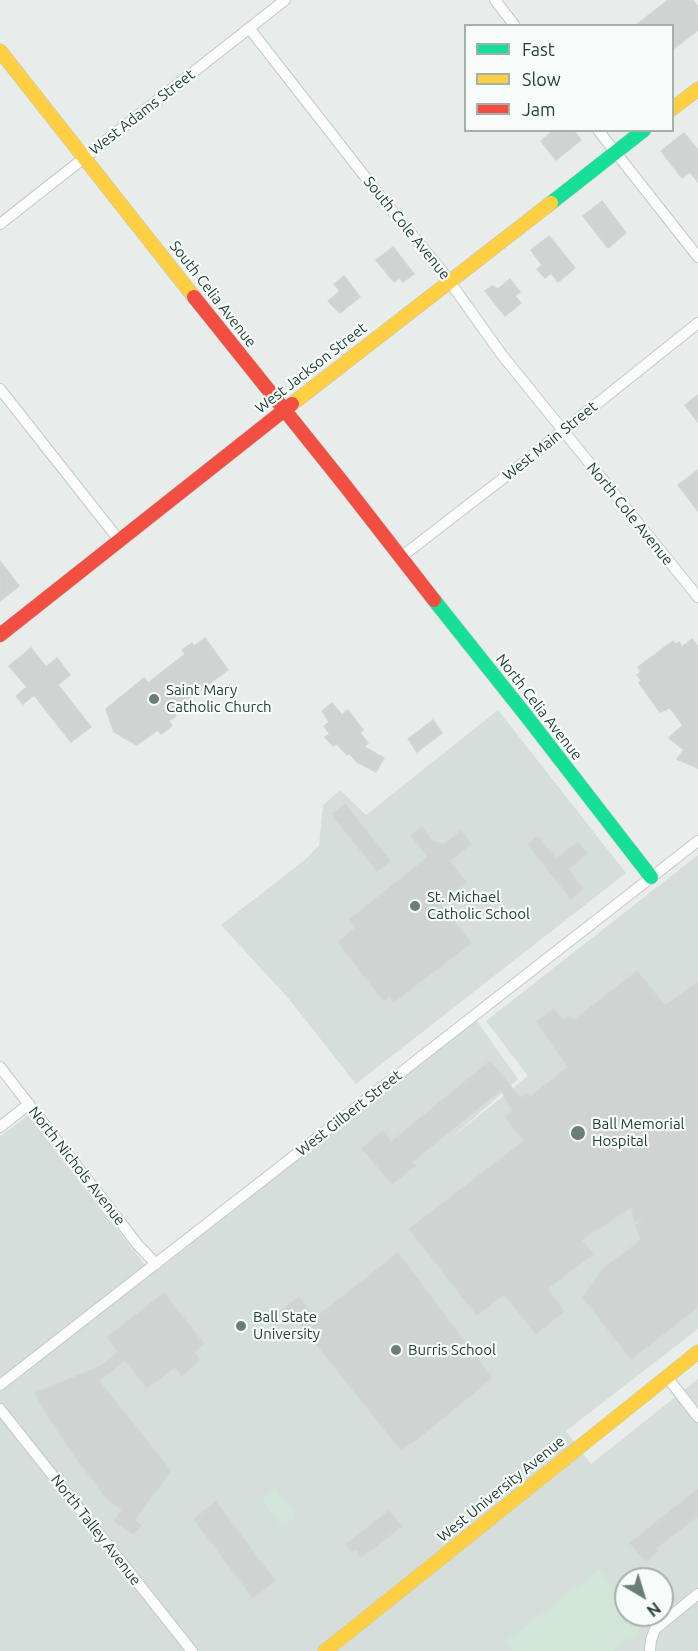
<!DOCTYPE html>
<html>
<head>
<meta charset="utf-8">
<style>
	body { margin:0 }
	#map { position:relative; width:698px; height:1651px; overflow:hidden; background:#e8edeb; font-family:Ubuntu,sans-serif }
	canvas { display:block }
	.legend { position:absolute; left:464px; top:24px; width:210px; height:108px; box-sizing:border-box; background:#f7fbf9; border:2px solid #a3b1ad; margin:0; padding:8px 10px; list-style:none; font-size:18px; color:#24423a }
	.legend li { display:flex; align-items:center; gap:12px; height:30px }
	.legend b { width:30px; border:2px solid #a3b1ad }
	.north { position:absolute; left:614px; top:1567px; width:60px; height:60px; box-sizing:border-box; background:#f7fbf9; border:2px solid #a3b1ad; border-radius:50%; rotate:142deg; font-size:16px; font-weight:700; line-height:24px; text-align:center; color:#24423a }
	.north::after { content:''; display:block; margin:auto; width:21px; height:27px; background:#697e78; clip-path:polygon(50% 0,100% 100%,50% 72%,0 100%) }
</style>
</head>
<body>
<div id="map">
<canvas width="698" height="1651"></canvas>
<ul class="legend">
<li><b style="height:8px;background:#16e098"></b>Fast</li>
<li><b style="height:8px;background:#ffcf43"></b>Slow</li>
<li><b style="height:8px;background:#f24e42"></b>Jam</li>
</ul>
<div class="north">N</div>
</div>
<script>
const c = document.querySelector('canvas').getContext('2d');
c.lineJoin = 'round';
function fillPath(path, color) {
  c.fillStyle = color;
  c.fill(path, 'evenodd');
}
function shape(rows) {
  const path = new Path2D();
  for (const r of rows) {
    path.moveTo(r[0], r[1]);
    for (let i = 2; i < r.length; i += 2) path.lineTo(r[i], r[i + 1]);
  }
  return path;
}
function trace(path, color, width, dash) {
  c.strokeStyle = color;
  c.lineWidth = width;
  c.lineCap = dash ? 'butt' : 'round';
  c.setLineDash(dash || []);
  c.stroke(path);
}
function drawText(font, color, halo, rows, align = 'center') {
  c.font = font + ' Ubuntu,sans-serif';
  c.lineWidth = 4.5;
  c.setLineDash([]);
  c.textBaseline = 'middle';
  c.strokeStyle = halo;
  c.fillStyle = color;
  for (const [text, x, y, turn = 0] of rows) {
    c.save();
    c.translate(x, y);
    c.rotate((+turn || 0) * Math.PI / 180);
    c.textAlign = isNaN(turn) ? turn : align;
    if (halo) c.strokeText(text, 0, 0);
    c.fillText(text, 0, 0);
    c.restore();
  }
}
fillPath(shape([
	[498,710,626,873,356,1084,288,998,221,925,306,859,319,845,323,805,340,790,366,815],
	[698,855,698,1329,566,1431,591,1464,698,1379,698,1651,0,1651,0,1137,28,1115,145,1265,155,1272,476,1020,518,1079,450,1139,528,1076,486,1021],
	[626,1579,662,1579,662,1615,626,1615]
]), '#d6dedb');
fillPath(shape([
	[275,1490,296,1517,282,1527,262,1500],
	[599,1570,626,1603,626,1615,635,1615,641,1623,638,1632,614,1651,512,1651,505,1642]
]), '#d1e6d8');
const building = shape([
	[668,0,693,0,698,7,698,30,672,50,672,26,635,26,668,0],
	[554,130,573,130,581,140,556,160,541,141,554,130],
	[684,133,698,150,698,182,690,172,682,178,661,151,684,133],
	[602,201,626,233,608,248,583,216,602,201],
	[549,236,575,268,558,282,551,273,545,278,537,269,542,265,531,250,549,236],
	[393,247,414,274,403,282,399,278,394,282,376,260,393,247],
	[344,276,360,297,340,313,328,301,340,291,334,284,344,276],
	[510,279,520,292,515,296,521,303,505,316,485,291,492,286,498,289,510,279],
	[698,395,698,422,685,405,698,395],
	[698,470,698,511,678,485,698,470],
	[0,561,19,586,0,601,0,561],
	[205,638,228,670,172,711,176,716,169,721,172,726,161,734,158,730,137,745,114,732,106,709,144,678,148,683,185,654,182,650,192,643,194,646,205,638],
	[692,639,698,647,698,768,677,759,684,750,669,738,683,725,670,708,660,712,639,683,642,681,637,675,641,672,638,667,673,641,676,644,679,642,682,647,692,639],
	[31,648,46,667,57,658,70,675,58,685,91,727,71,742,34,695,23,704,16,696,27,687,9,666,31,648],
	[332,703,342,715,348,710,363,730,360,733,368,743,364,747,384,758,376,772,357,762,349,753,347,755,337,744,333,746,325,737,330,734,324,726,329,722,322,711,332,703],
	[433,720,442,733,417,752,408,739,433,720],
	[345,804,390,861,377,871,332,814,345,804],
	[422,827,433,842,445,844,461,831,471,844,449,861,466,882,439,902,471,943,394,1002,390,996,384,1001,338,942,355,928,349,920,428,857,411,835,422,827],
	[538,836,556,859,578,842,587,854,568,869,583,889,571,899,528,844,538,836],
	[637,971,665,1006,698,982,698,1307,631,1359,583,1297,604,1268,641,1240,636,1226,644,1216,635,1222,631,1207,581,1240,593,1254,547,1289,564,1311,536,1334,504,1294,477,1315,409,1229,524,1141,506,1118,512,1110,501,1090,412,1162,415,1166,392,1184,362,1148,383,1131,391,1142,490,1061,520,1098,527,1093,530,1097,568,1067,536,1021,554,1009,563,1020,569,1016,574,1020,637,971],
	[398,1253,492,1378,416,1440,401,1450,297,1320,285,1322,280,1311,299,1297,315,1318,398,1253],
	[164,1293,204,1344,194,1352,200,1360,182,1375,175,1367,147,1388,125,1360,99,1381,171,1471,134,1520,141,1525,133,1534,114,1521,122,1510,107,1499,72,1452,46,1414,35,1393,99,1367,118,1352,107,1337,164,1293],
	[698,1489,698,1516,656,1548,658,1551,646,1561,630,1543,698,1489],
	[216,1502,275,1581,253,1598,194,1519,216,1502],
	[389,1511,402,1526,362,1557,356,1549,351,1552,346,1544,389,1511]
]);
fillPath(building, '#cfd4d2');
trace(building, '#d1d6d4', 1.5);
const street = shape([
	[495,0,515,26],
	[249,28,384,201,442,271,502,355,698,597],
	[598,130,698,257],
	[0,224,285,0],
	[0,389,119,540],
	[401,557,519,466,698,323],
	[0,1067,138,1245,156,1264],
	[0,1127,29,1104],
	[667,1377,698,1417],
	[0,1385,698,841],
	[0,1409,192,1651],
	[650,1651,651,1640,655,1629,698,1594]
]);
const fast = shape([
	[551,203,644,130],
	[434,600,524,713,651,877]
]);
const slow = shape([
	[0,51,194,297],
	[672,109,698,89],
	[292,404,551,203],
	[325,1651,698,1352]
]);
const jam = shape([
	[194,297,343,483,434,600],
	[0,635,292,404]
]);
trace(street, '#c5cac8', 12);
trace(fast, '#c3cbc8', 15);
trace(slow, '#c3cbc8', 15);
trace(jam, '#c3cbc8', 15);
trace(street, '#fcfcfc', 10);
trace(fast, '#16e098', 14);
trace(slow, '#ffcf43', 14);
trace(jam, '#f24e42', 14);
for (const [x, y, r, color] of [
	[154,699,6,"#697e78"],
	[415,906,6,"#697e78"],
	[578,1133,8,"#697e78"],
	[241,1326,6,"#697e78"],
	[396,1350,6,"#697e78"]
]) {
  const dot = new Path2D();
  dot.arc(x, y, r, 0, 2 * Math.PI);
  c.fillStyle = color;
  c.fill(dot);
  trace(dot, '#f7fbf9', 2);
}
drawText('15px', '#24423a', '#f7fbf9', [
	["West Adams Street",142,112,-38],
	["South Cole Avenue",407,228,51],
	["South Celia Avenue",213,294,52],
	["West Jackson Street",311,368,-38],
	["West Main Street",550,441,-39],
	["North Cole Avenue",630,514,51],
	["North Celia Avenue",539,707,52],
	["West Gilbert Street",349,1113,-38],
	["North Nichols Avenue",77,1166,52],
	["West University Avenue",501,1489,-39],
	["North Talley Avenue",96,1530,52]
]);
drawText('15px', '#24423a', '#f7fbf9', [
	["Saint Mary",166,690],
	["Catholic Church",166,707],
	["St. Michael",427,897],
	["Catholic School",427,914],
	["Ball Memorial",592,1124],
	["Hospital",592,1141],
	["Ball State",253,1317],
	["University",253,1334],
	["Burris School",408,1350]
], 'left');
</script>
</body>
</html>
